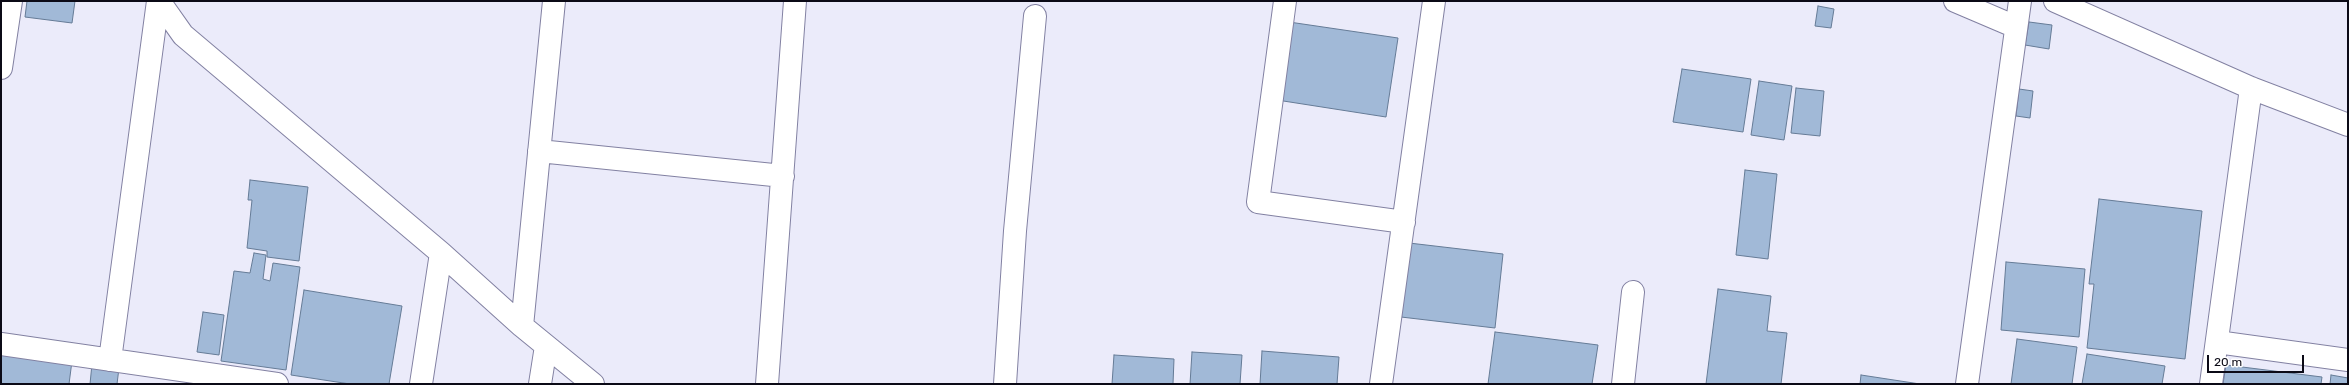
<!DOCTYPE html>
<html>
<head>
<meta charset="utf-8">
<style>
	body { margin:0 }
	#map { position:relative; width:2349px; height:385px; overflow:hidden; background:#ebebfa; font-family:Rubik,sans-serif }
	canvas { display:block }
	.frame { position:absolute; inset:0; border:2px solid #0b0a16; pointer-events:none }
	.scale { position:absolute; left:2207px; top:355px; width:97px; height:18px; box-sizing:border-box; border:2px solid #0b0a16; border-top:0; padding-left:5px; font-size:12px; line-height:14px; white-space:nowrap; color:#0b0a16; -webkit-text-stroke:3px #fff; paint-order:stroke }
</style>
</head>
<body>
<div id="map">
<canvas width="2349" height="385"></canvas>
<div class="frame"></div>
<div class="scale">20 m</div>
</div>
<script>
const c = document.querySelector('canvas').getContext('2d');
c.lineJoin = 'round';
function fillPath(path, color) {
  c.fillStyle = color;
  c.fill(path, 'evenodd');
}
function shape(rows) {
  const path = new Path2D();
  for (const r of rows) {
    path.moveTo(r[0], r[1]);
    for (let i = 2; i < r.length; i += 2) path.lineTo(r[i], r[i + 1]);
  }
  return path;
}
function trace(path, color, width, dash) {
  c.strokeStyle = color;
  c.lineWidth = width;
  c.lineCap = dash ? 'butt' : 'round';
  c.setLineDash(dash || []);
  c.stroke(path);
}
const building = shape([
	[27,1,75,1,72,23,25,17,27,1],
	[1818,6,1834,9,1831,28,1815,26,1818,6],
	[1289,22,1398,38,1386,117,1277,100,1289,22],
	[2029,22,2052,25,2049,49,2025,45,2029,22],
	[1682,69,1751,79,1743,132,1673,122,1682,69],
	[1759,81,1792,86,1784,140,1751,135,1759,81],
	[1796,88,1824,91,1820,136,1791,133,1796,88],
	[2019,89,2033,91,2030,118,2016,116,2019,89],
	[1745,170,1777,174,1768,259,1736,255,1745,170],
	[250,180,308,187,299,261,267,257,267,251,247,248,252,200,248,200,250,180],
	[2099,199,2202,211,2185,359,2087,348,2094,284,2089,284,2099,199],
	[1409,243,1503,254,1495,328,1401,317,1409,243],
	[254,253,266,255,263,279,270,281,273,263,300,267,286,370,221,361,234,271,250,273,254,253],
	[2006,262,2085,269,2079,337,2001,330,2006,262],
	[1718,289,1771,296,1767,331,1787,333,1781,384,1706,384,1718,289],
	[304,290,402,306,389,384,350,384,291,375,304,290],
	[203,312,224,315,219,355,197,352,203,312],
	[1495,332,1598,345,1592,384,1488,384,1495,332],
	[2017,339,2077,347,2072,384,2011,384,2017,339],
	[1262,351,1339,357,1337,384,1260,384,1262,351],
	[1192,352,1242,355,1240,384,1190,384,1192,352],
	[1,354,72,361,69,384,1,384,1,354],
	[2087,354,2165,366,2162,384,2082,384,2087,354],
	[1114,355,1174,359,1173,384,1112,384,1114,355],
	[92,364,119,368,117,384,90,384,92,364],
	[2226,365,2322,377,2321,384,2223,384,2226,365],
	[1861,375,1920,384,1860,384,1861,375],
	[2331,375,2348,378,2348,384,2330,384,2331,375]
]);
fillPath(building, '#a1b9d7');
trace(building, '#657b96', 1);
const minor = shape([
	[159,1,183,35,441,253,522,326,593,384],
	[1285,1,1258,202,1404,222],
	[1955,1,2016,27],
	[2055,1,2251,88,2348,125],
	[1,68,11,1],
	[539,151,783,176],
	[522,326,554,1],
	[2217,342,2348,360],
	[1,344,277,384],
	[110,360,158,1],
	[421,384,441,253],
	[540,384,546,346],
	[767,384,795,1],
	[1005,384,1015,231,1035,16],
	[1381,384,1434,1],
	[1623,384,1633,292],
	[1967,384,2020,1],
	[2211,384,2251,88]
]);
trace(minor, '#8281a2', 24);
trace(minor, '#fff', 22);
</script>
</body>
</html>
